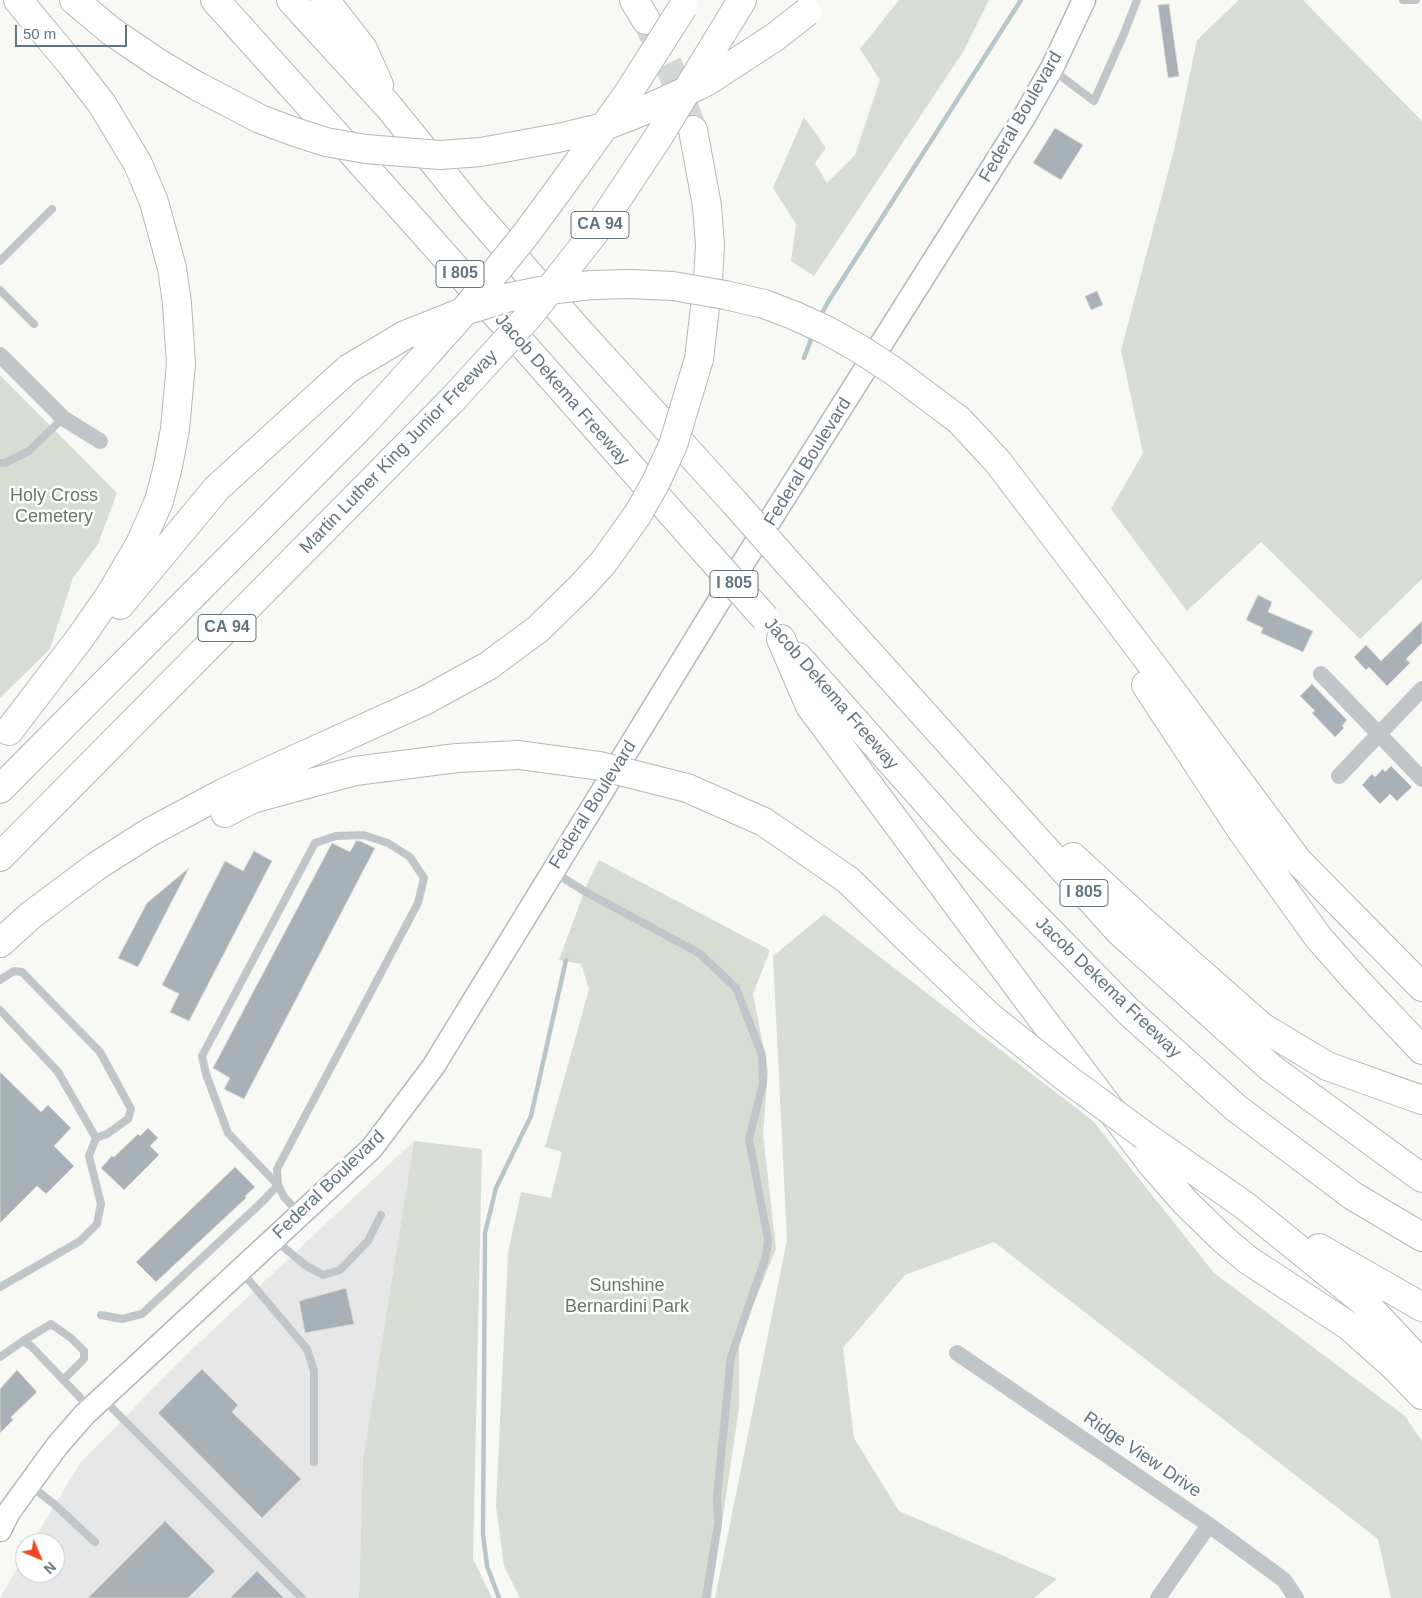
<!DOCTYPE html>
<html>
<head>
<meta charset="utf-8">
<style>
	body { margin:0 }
	#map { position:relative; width:1422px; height:1598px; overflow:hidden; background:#f8f8f5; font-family:Helvetica,sans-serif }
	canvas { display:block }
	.north { position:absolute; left:15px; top:1533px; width:50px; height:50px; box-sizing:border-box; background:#fff; border:1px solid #c0c8cd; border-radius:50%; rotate:135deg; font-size:14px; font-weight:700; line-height:20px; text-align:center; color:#617581 }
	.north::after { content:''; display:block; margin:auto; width:18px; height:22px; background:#ec4721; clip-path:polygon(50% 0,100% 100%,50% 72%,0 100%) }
	.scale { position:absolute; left:15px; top:25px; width:112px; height:22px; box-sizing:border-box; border:2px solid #617581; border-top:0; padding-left:6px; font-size:15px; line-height:18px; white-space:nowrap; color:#617581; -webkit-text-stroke:4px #fff; paint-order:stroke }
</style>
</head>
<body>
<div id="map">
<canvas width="1422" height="1598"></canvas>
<div class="north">N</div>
<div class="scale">50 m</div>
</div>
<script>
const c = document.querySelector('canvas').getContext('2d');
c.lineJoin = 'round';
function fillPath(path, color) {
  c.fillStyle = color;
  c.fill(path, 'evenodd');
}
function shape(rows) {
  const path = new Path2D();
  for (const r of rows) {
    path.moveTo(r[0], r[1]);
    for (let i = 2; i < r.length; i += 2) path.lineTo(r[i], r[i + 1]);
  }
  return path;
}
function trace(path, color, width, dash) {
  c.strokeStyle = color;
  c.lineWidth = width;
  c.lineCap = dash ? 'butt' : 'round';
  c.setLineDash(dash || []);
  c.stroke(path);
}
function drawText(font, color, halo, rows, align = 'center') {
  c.font = font + ' Helvetica,sans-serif';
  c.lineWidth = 5;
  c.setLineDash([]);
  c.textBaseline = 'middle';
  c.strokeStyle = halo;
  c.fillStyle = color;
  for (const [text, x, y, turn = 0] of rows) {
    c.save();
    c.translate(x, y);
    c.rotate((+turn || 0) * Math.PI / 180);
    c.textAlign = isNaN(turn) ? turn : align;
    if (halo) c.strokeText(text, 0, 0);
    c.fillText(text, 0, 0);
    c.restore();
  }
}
fillPath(shape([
	[414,1141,363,1459,359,1598,0,1598,25,1554,25,1573,55,1573,55,1543,32,1543,80,1463,186,1355]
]), '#e6e7e6');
fillPath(shape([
	[899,0,989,0,963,52,814,276,791,261,796,224,773,188,804,117,826,148,815,163,827,183,855,155,880,80,860,49],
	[1239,0,1303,0,1422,121,1422,579,1360,639,1261,542,1187,611,1111,509,1143,453,1121,350,1174,150,1197,40],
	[0,375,117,493,98,544,73,578,50,649,0,698],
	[599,860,770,950,753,994,768,1071,763,1134,776,1249,739,1340,739,1408,711,1598,520,1598,504,1566,496,1506,508,1253,521,1192,551,1198,562,1152,545,1147,589,989,581,964,559,960,587,884],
	[824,914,1093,1121,1214,1273,1405,1416,1422,1441,1422,1598,1391,1598,1378,1539,994,1242,905,1275,843,1348,854,1438,899,1511,1057,1579,1034,1598,715,1598,787,1240,773,956],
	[414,1141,482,1149,473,1559,492,1598,359,1598,363,1459]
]), '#d8ddd4');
trace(shape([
	[820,317,828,302,1021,0],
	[804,358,813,334],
	[499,1598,487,1566,483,1534,485,1233,496,1188,531,1116,566,960]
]), '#b7c6c9', 4.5);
const building = shape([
	[1169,4,1179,76,1168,78,1158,5,1169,4],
	[1055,128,1083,145,1061,180,1033,163,1055,128],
	[1097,291,1103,305,1091,310,1085,296,1097,291],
	[1258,595,1272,602,1268,612,1313,631,1303,652,1261,633,1263,628,1246,620,1258,595],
	[1422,621,1422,643,1406,659,1410,663,1387,686,1369,667,1366,670,1354,657,1366,645,1381,661,1422,621],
	[1312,684,1347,720,1342,726,1344,728,1335,737,1312,713,1315,711,1300,696,1312,684],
	[1391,766,1412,787,1397,801,1390,794,1380,804,1362,785,1372,774,1375,777,1383,769,1385,772,1391,766],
	[356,841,360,841,375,848,244,1099,224,1089,230,1078,213,1068,332,843,350,852,356,841],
	[254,851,272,861,189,1021,170,1012,179,994,162,985,225,861,243,871,254,851],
	[189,868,138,967,118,958,147,903,189,868],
	[0,1072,41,1112,48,1105,71,1128,54,1146,74,1166,46,1194,37,1186,0,1223,0,1072],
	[148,1128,158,1138,150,1146,159,1155,124,1190,101,1168,112,1156,114,1157,138,1134,140,1136,148,1128],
	[235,1167,255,1187,245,1196,246,1198,156,1282,136,1262,235,1167],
	[346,1288,354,1324,305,1333,299,1301,346,1288],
	[202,1369,238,1405,232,1412,301,1479,262,1518,158,1413,202,1369],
	[17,1370,37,1392,11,1417,13,1420,0,1433,0,1389,17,1370],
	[165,1521,215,1571,188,1598,88,1598,165,1521],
	[257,1571,284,1598,230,1598,257,1571]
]);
fillPath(building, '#a7b1b7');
trace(building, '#dad9d7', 1);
trace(shape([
	[649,26,672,73,693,130]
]), '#d2d7d8', 28, [28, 14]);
const secondary = shape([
	[0,1530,9,1512,57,1446,84,1415,372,1148,433,1067,716,606,1023,119,1053,66,1084,0]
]);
const highway = shape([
	[74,0,111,31],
	[215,0,426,235,704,550],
	[291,0,389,107,470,207,576,328,734,502],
	[325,0,363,49,379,85],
	[634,0,646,20],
	[722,33,742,0],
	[693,130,707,206,710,245,708,281,699,359],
	[959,420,998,462,1159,674,1298,861,1422,987],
	[788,563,1118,930,1271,1068,1422,1178],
	[120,605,217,488,348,369],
	[781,639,810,706,1034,1008,1151,1163,1186,1203,1223,1239,1248,1260,1349,1326,1395,1367,1422,1395],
	[798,657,964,844,1128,1011,1236,1108,1353,1196,1422,1237],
	[1146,685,1242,831,1318,937,1355,979,1422,1050],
	[9,731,80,638,110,595,140,544,159,501,168,466,175,429,181,364,177,303,172,268,154,202,138,164,102,104,71,64,18,0],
	[687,788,764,822,848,880,907,938,990,1017],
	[0,789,361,426,422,359],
	[225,813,252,799,355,771,457,758,519,755],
	[0,857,453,399],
	[1073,857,1142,921,1262,1027,1327,1066,1422,1100],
	[0,943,31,915,98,865,150,832,223,793,278,767,424,701,488,666,538,629,581,587,603,563],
	[1145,1136,1244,1205,1364,1302,1422,1364],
	[1319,1248,1422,1307]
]);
trace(secondary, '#b2b9be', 25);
trace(highway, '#b3b8bb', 30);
trace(shape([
	[1403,0,1416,0],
	[1054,71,1094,101,1123,36,1137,0],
	[0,261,52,209],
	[0,290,34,324],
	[0,463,5,463,29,451,63,418],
	[554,872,584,891,699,953,736,988,762,1055,763,1083,749,1139,768,1240,766,1256,731,1357,717,1496,718,1523,706,1598],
	[0,980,14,971,22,972,100,1052,131,1109,128,1119,107,1134,96,1138,89,1156,101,1204,97,1224,80,1241,0,1287],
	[0,1010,58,1072,96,1138],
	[275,1240,305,1265,323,1275,340,1270,368,1241,381,1215],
	[241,1271,307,1349,314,1371,314,1462],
	[101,1315,122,1319,142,1314,263,1201,278,1185,228,1133,206,1074,202,1056,315,843,336,836,363,835,388,843,410,857,424,878,418,903,277,1169,278,1185,284,1197,299,1213],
	[23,1341,51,1324,71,1338,84,1351,84,1359,63,1380],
	[0,1357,23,1341,31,1346,89,1407],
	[103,1399,302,1598],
	[31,1486,54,1504,95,1542]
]), '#c0c5c9', 8);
trace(shape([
	[0,355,63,418,100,441],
	[1321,674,1422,779],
	[1339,776,1422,689],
	[957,1353,1209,1525,1284,1580,1296,1598],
	[1158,1598,1209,1525]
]), '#c0c5c9', 16);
trace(secondary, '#fff', 22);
trace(highway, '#fff', 28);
const highwayBridge = shape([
	[111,31,158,63,197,86,260,119,295,132,326,142,366,149,440,155,481,152,558,138,600,128,638,113,706,82,775,37,807,12],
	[422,359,456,321,526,234,557,192,627,95,683,7],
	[348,369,405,335,468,310,506,298,540,291,591,285,630,284,673,286,725,295,764,304,793,315,826,330,860,349,895,372,959,420],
	[453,399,528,317,598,228,659,136,722,33],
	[734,502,788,563],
	[704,550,765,618],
	[603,563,638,514,656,482,673,445,699,359],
	[519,755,600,766,687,788],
	[990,1017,1065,1077,1145,1136]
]);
trace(highwayBridge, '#b3b8bb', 30, []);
trace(highwayBridge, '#fff', 28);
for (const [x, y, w] of [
	[600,225,58],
	[460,274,48],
	[734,584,48],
	[227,628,58],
	[1084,893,48]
]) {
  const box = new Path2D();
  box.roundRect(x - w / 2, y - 13.5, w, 27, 4);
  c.fillStyle = '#fff';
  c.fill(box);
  trace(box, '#617581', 1);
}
drawText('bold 16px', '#617581', null, [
	["CA 94",600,225],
	["I 805",460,274],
	["I 805",734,584],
	["CA 94",227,628],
	["I 805",1084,893]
]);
drawText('18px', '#617581', '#fff', [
	["Federal Boulevard",1021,117,-60],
	["Jacob Dekema Freeway",562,390,49],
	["Martin Luther King Junior Freeway",399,452,-46],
	["Federal Boulevard",808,462,-58],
	["Jacob Dekema Freeway",831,694,49],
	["Federal Boulevard",593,805,-58],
	["Jacob Dekema Freeway",1108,988,44],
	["Federal Boulevard",329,1185,-44],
	["Ridge View Drive",1142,1455,34]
]);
drawText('18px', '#667961', '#fff', [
	["Holy Cross",54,496],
	["Cemetery",54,517],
	["Sunshine",627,1286],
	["Bernardini Park",627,1307]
]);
</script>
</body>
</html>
